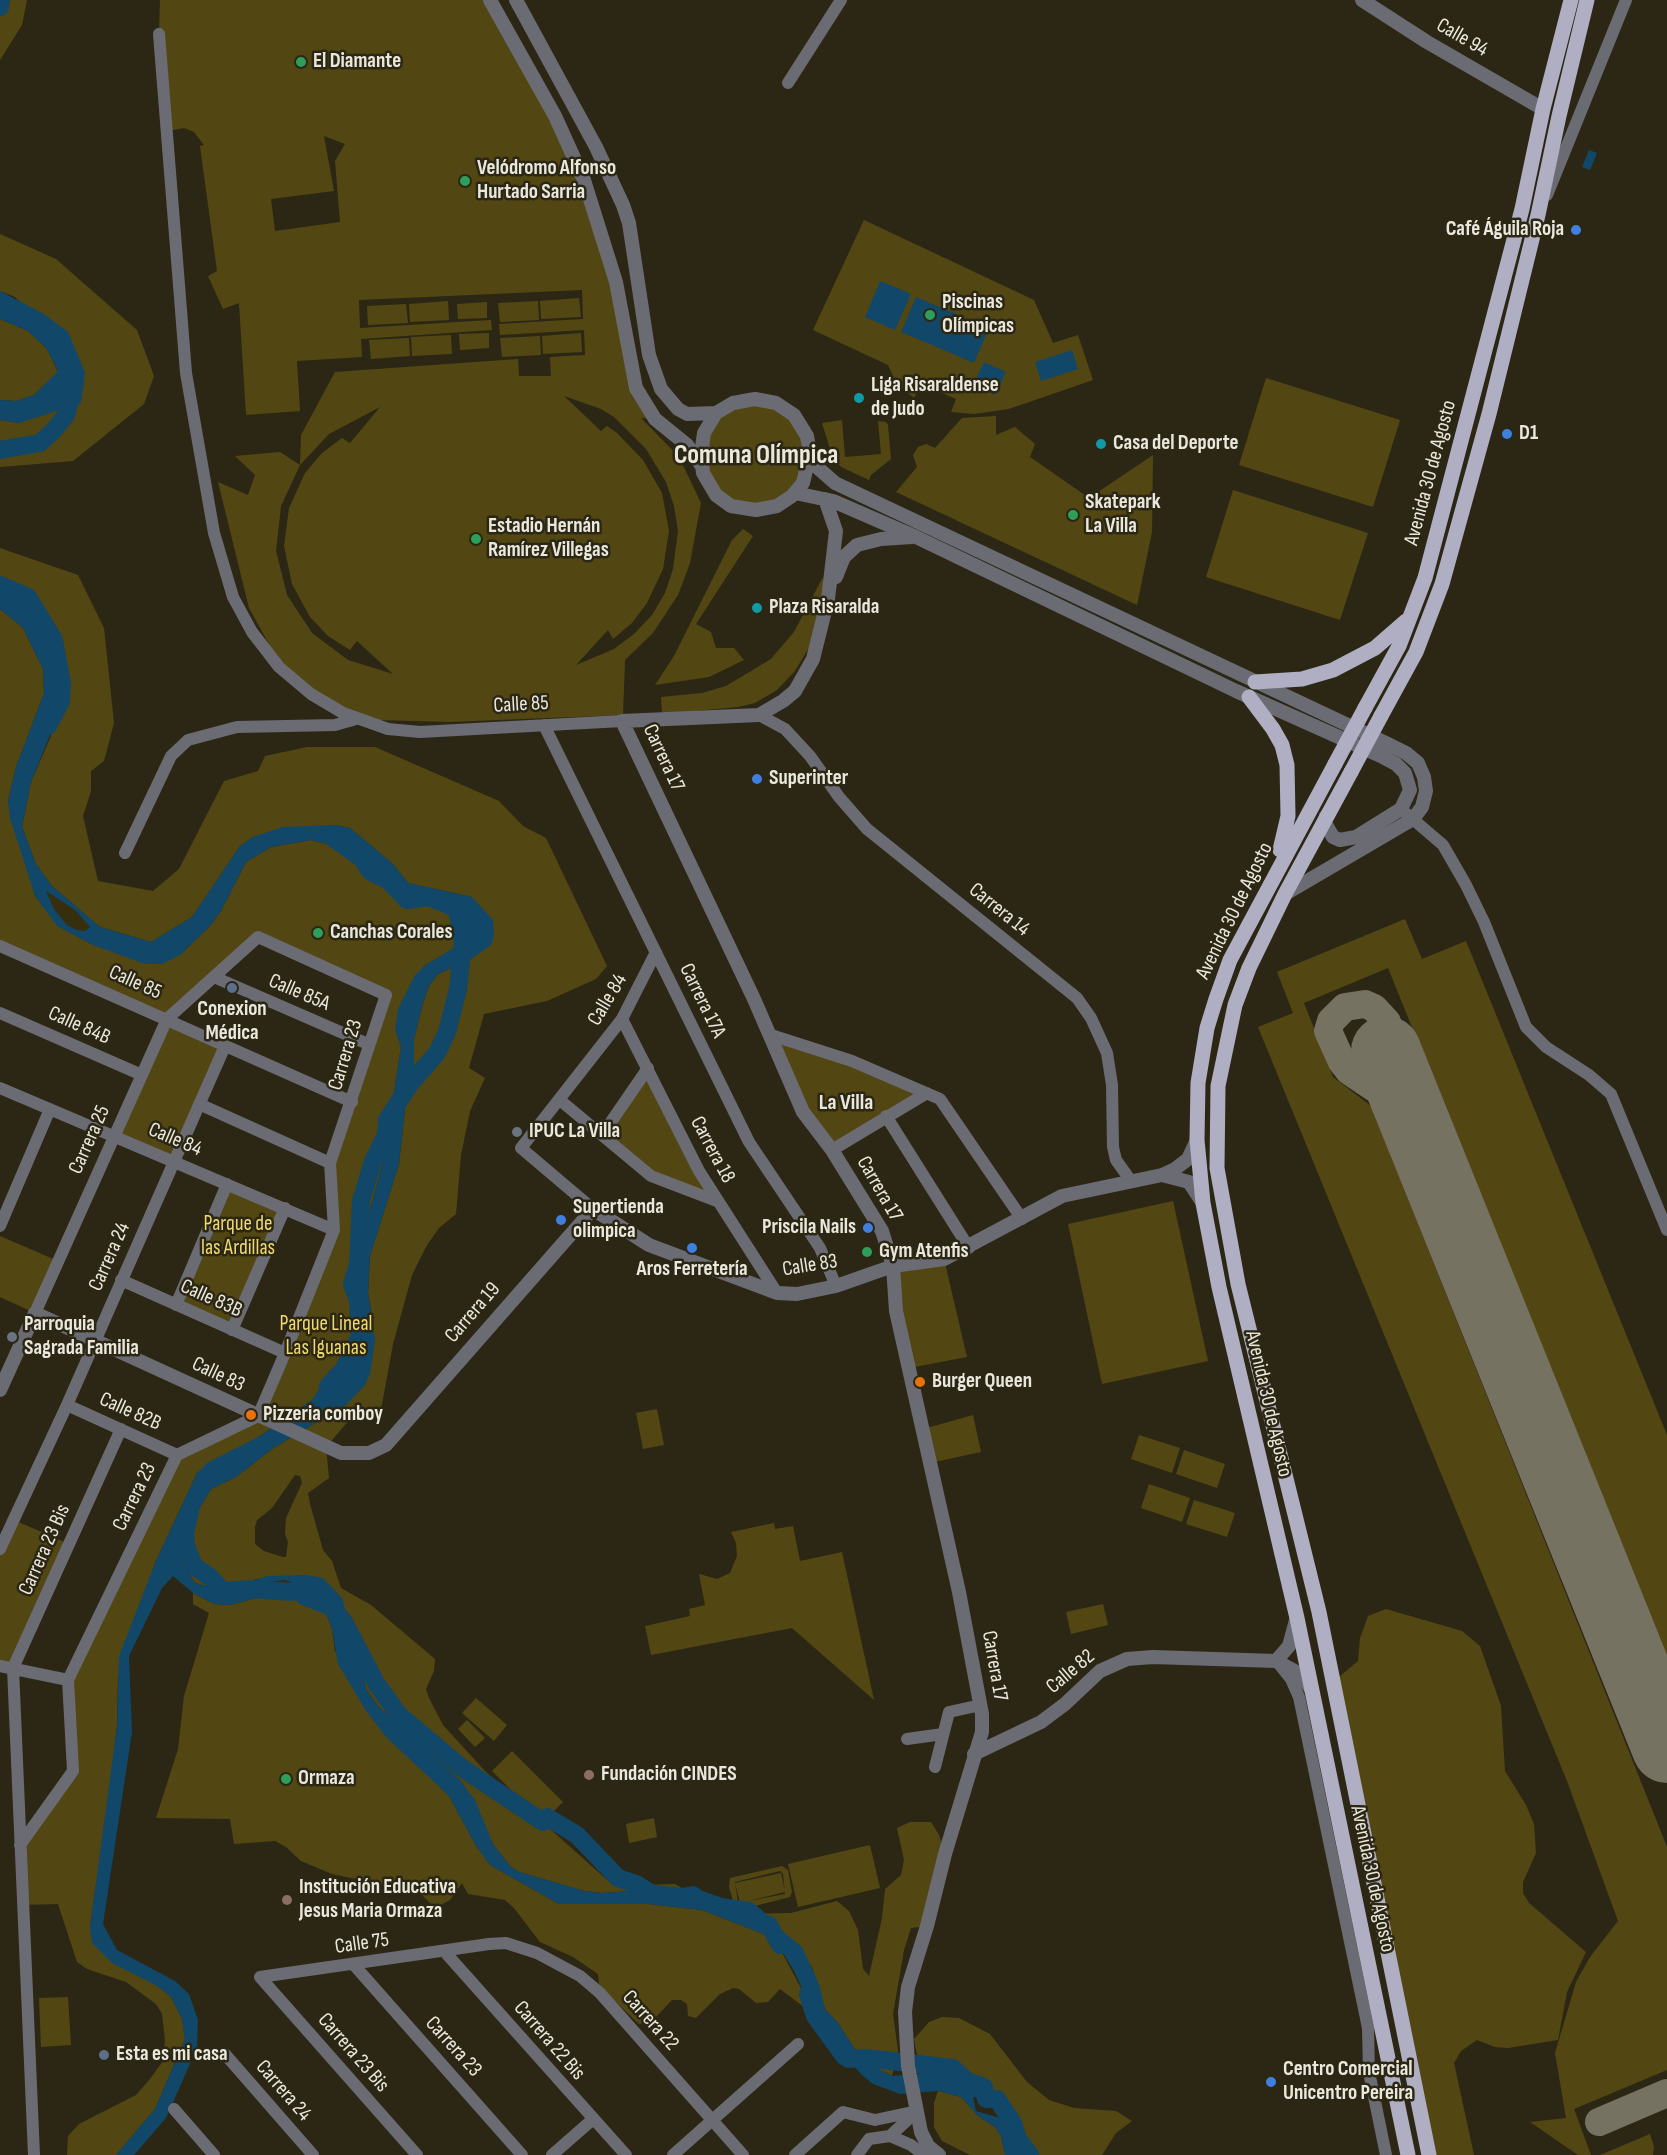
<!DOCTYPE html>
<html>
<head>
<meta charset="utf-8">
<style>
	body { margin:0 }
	canvas { display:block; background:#2b2714 }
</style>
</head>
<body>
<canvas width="1667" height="2155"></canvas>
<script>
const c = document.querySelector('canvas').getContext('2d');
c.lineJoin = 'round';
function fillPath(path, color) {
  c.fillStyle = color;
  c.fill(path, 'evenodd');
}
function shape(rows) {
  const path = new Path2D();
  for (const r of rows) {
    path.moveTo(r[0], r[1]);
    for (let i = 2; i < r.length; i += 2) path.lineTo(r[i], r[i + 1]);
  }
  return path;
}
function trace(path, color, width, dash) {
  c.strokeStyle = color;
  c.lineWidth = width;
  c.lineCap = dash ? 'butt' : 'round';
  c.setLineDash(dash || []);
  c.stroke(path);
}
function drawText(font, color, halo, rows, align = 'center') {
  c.font = font + ' "Sofia Sans Condensed",sans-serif';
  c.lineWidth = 5;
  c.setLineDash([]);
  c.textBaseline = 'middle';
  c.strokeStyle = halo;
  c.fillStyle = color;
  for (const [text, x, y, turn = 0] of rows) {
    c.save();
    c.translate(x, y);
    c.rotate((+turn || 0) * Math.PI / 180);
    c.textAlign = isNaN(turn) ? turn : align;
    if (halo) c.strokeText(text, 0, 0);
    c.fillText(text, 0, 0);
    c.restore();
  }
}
fillPath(shape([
	[0,0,27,0,22,25,0,60],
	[160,0,490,0,584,180,629,351,655,419,641,418,679,457,701,503,690,563,678,595,653,633,625,660,623,715,449,722,379,720,346,708,313,691,283,665,270,646,249,608,218,482,248,495,255,475,235,456,280,452,300,465,301,435,335,372,518,359,519,376,551,376,550,357,585,355,584,330,500,335,499,324,583,319,582,290,359,300,360,328,491,320,492,330,361,339,362,357,297,361,300,411,246,415,239,303,223,309,208,276,217,271,200,146,204,145,194,132,184,128,167,131,159,34],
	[324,136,345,144,335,161,340,222,275,231,271,199,334,191],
	[564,396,601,409,614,417,646,449,666,482,674,506,678,531,673,569,665,593,652,615,634,634,614,649,576,665,608,630,613,639,632,623,647,603,663,569,669,531,662,493,643,460,617,433,607,426,601,431],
	[380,407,350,443,342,438,322,453,305,473,289,508,284,546,292,584,310,617,328,636,350,650,357,641,393,674,348,660,312,633,287,595,276,551,281,506,300,465,329,434],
	[864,220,1034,300,1053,343,1078,335,1093,380,1009,409,974,414,951,412,956,399,921,384,914,398,896,383,888,365,813,330],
	[0,234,56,259,137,330,154,376,144,404,73,461,0,467,0,420,19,423,85,372,15,297,0,291],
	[579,298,581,317,541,319,540,301],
	[448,301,449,320,410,322,409,304],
	[538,301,539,320,500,322,498,303],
	[487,302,487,318,458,319,457,304],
	[406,304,408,323,368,325,367,306],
	[0,319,28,331,47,349,58,372,34,395,16,401,0,400],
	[489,333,489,348,460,350,459,334],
	[581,333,582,352,543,354,542,336],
	[451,335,452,354,412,356,411,337],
	[540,336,541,355,502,357,500,338],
	[409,338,410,356,371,359,369,340],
	[1266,378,1400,420,1373,507,1239,465],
	[744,400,787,410,810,447,792,496,738,508,707,482,704,433,733,403],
	[996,416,996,435,1015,427,1035,444,1030,457,1089,498,1153,455,1152,532,1137,605,896,492,917,467,913,455,918,447,926,444,935,448,962,418],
	[842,420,845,457,881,454,878,421,886,422,888,425,891,459,871,475,869,480,841,467,832,455,822,423],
	[1233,490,1368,533,1340,620,1206,577],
	[743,529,753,536,696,624,711,632,716,648,734,648,744,660,709,677,655,685,674,656,732,540],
	[0,548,78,575,104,628,114,723,104,761,91,771,91,791,83,816,98,881,153,891,179,869,224,781,258,771,265,756,307,747,375,747,499,801,523,826,546,838,607,966,596,979,547,1001,484,1014,469,1068,485,1078,470,1111,461,1155,456,1214,439,1228,427,1245,412,1275,393,1344,381,1410,365,1412,350,1419,326,1447,329,1478,308,1493,310,1504,323,1550,332,1561,341,1588,371,1605,435,1659,434,1671,426,1689,429,1698,443,1725,485,1771,614,1886,675,1884,693,1895,743,1914,791,1913,837,1901,849,1911,858,1930,863,1969,869,1976,882,1918,885,1889,901,1875,904,1860,897,1828,910,1822,931,1822,939,1835,945,1854,927,1926,911,1928,904,1950,893,2014,898,2051,892,2076,869,2064,856,2051,838,2023,825,2009,812,1967,781,1930,698,1899,630,1891,602,1893,584,1891,519,1872,510,1866,493,1844,460,1780,378,1706,366,1689,348,1615,307,1575,256,1579,233,1590,223,1591,195,1583,183,1564,181,1545,185,1533,211,1489,236,1477,272,1449,347,1404,373,1321,368,1293,370,1256,399,1164,406,1099,414,1065,414,1039,423,1003,429,986,438,974,471,959,472,897,408,883,393,864,350,828,335,825,253,837,240,846,192,917,151,942,100,927,52,886,36,864,22,827,31,782,51,736,60,655,38,610,11,589,0,585],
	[295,1475,300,1476,302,1483,286,1518,285,1534,288,1542,286,1557,283,1557,264,1551,255,1544,255,1527,257,1520,272,1508],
	[823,577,823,593,810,646,795,671,777,690,755,703,738,707,662,714,661,697,702,693,726,686,771,659,794,632],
	[0,609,23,628,43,669,44,693,16,767,8,801,35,896,58,926,93,945,107,948,180,955,209,927,221,911,246,862,271,847,311,840,352,850,415,906,446,904,457,909,465,917,467,929,463,943,424,966,395,1029,401,1047,383,1162,367,1221,352,1262,352,1284,361,1321,356,1352,329,1388,260,1436,197,1473,155,1563,118,1678,117,1726,112,1773,90,1927,171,1997,182,2019,185,2039,155,2109,116,2155,67,2155,68,2136,79,2124,136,2095,150,2079,163,2061,165,2040,162,2014,156,2004,126,1982,87,1969,77,1962,58,1904,22,1905,20,1845,73,1771,68,1680,177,1455,258,1416,334,1230,330,1163,385,995,258,938,167,1019,225,1046,173,1161,114,1136,167,1019,0,946],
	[1405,919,1422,959,1466,941,1667,1435,1667,1654,1388,968,1304,1003,1333,1077,1371,1106,1667,1847,1667,2070,1574,2109,1591,2155,1578,2155,1530,2122,1566,2118,1555,2053,1576,1982,1590,1957,1618,1921,1567,1781,1258,1027,1293,1013,1277,972],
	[771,1035,927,1093,832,1150,803,1112],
	[648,1068,719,1202,651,1176,602,1135],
	[227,1184,285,1208,232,1330,176,1305],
	[1173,1201,1208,1361,1102,1384,1068,1224],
	[0,1236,58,1261,35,1313,0,1297],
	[944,1259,967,1357,909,1368,893,1266],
	[657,1409,664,1445,643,1449,636,1413],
	[973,1415,981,1452,930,1463,923,1429],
	[1139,1435,1180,1448,1172,1473,1131,1459],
	[1184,1450,1225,1464,1217,1488,1176,1474],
	[1149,1484,1190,1498,1182,1522,1141,1508],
	[1194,1500,1235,1513,1227,1537,1186,1524],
	[14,1520,69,1544,13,1668,0,1666,0,1549],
	[774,1523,775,1529,793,1526,800,1561,842,1552,874,1700,792,1628,651,1655,645,1626,690,1616,689,1609,705,1605,699,1574,717,1579,730,1573,737,1556,736,1543,731,1532],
	[193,1593,214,1604,230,1605,256,1598,289,1595,316,1599,324,1608,332,1629,335,1651,418,1765,449,1796,475,1844,490,1865,559,1904,648,1904,702,1910,766,1935,777,1943,812,2009,804,2007,780,1989,768,2002,756,2003,739,1989,733,1988,720,1994,696,2018,688,2016,687,2004,681,2000,672,2000,653,2020,639,2024,603,1990,599,1984,598,1974,573,1957,540,1942,514,1908,505,1900,468,1894,462,1883,450,1900,435,1908,419,1892,332,1874,301,1861,286,1847,275,1841,234,1844,230,1819,156,1818,178,1749,184,1696,209,1613,193,1604],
	[1103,1604,1108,1625,1071,1634,1066,1612],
	[1386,1609,1462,1631,1480,1646,1501,1706,1505,1771,1526,1805,1534,1824,1536,1853,1523,1882,1523,1893,1529,1903,1586,1952,1567,1992,1558,2040,1508,2048,1495,2047,1477,2040,1461,2051,1454,2063,1474,2155,1429,2155,1333,1682,1358,1661,1360,1638,1368,1616],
	[476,1698,507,1725,494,1741,462,1713],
	[467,1720,485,1738,475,1747,458,1729],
	[512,1751,563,1802,543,1822,492,1771],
	[654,1818,657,1837,629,1843,626,1824],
	[870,1845,880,1888,798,1907,788,1864],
	[782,1866,788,1870,792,1892,790,1897,743,1909,735,1907,729,1887,730,1878],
	[780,1871,783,1874,785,1894,738,1903,735,1882],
	[781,1873,785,1892,740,1903,735,1883],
	[68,1997,71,2045,41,2047,39,1998],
	[942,2017,959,2018,990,2034,1027,2082,1049,2100,1074,2108,1116,2111,1132,2121,1116,2133,1102,2155,1020,2155,1018,2139,997,2099,946,2075,925,2073,916,2051,914,2039,929,2022],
	[938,2091,961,2097,978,2116,995,2127,1001,2136,1005,2155,970,2155,942,2141,934,2127,934,2103],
	[1650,2134,1654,2147,1653,2155,1600,2155]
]), '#524713');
fillPath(shape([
	[45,890,75,910,90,927,85,931,77,930,67,925,54,909],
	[285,1580,295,1584,299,1590,282,1592,253,1589,262,1583]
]), '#362e0d');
fillPath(shape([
	[1589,150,1597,153,1590,170,1582,167],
	[880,281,911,294,895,330,865,317],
	[0,291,44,314,68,332,85,372,81,403,19,423,0,420,0,400,16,401,34,395,58,371,47,349,28,331,0,319],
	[916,297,989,328,974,363,901,332],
	[1072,350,1078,369,1041,381,1035,362],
	[984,362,1006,372,995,395,973,385],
	[0,585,28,597,54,640,62,665,57,718,31,782,22,827,36,864,52,886,100,927,151,942,192,917,240,846,253,837,283,827,335,825,350,828,393,864,408,883,472,897,493,920,494,936,491,945,471,959,438,974,429,986,423,1003,414,1039,414,1065,406,1099,399,1164,370,1256,368,1293,375,1340,370,1374,365,1385,347,1404,272,1449,236,1477,211,1489,185,1533,181,1545,183,1564,195,1583,223,1591,267,1576,307,1575,323,1578,342,1598,366,1689,378,1706,460,1780,475,1800,493,1844,510,1866,519,1872,584,1891,602,1893,630,1891,698,1899,781,1930,802,1947,819,1984,825,2009,838,2023,856,2051,869,2064,892,2076,925,2073,946,2075,984,2087,997,2099,1013,2123,1020,2155,1005,2155,1001,2136,995,2127,978,2116,961,2097,938,2091,900,2094,873,2084,863,2076,844,2056,815,2016,794,1971,777,1943,766,1935,702,1910,648,1904,559,1904,490,1865,475,1844,449,1796,386,1737,366,1711,338,1664,332,1629,324,1608,316,1599,289,1595,256,1598,230,1605,214,1604,193,1593,173,1576,162,1588,129,1656,132,1732,103,1924,117,1950,175,1981,189,1994,198,2020,197,2048,166,2118,134,2155,116,2155,155,2109,185,2039,182,2019,171,1997,159,1987,112,1963,92,1943,90,1927,117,1726,119,1656,155,1563,197,1473,207,1463,260,1436,329,1388,356,1352,361,1321,352,1284,352,1262,367,1221,383,1162,401,1047,395,1029,398,1009,415,975,424,966,462,943,467,929,465,917,457,909,446,904,415,906,352,850,311,840,271,847,246,862,221,911,209,927,180,955,162,964,145,964,93,945,57,926,35,896,10,818,8,801,16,767,44,693,43,669,23,628,0,609],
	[46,891,75,910,90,927,85,931,77,930,67,925,54,909],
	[285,1580,295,1584,298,1590,282,1592,253,1589,262,1583],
	[973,2097,986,2099,997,2110,1000,2118,976,2111]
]), '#114768');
trace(shape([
	[0,7,1,0],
	[0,450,40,443,54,430,66,415,75,383],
	[0,585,28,597,54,640,62,684,61,701,48,726],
	[318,1408,330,1388,328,1386,344,1369,360,1336,358,1300,352,1284,358,1264,361,1201,373,1161,386,1135,387,1120,410,1084,437,1053,447,1032,458,989,463,943,457,909,429,897,407,900,389,881,371,872,361,858,333,838],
	[190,1511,185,1533,186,1546,194,1566,210,1577,223,1591,253,1589,291,1592,299,1590,304,1596,332,1607,344,1622,376,1683,399,1715,462,1768,543,1822,547,1817,577,1835,618,1878,636,1884,652,1894,682,1897,693,1895,698,1899,721,1907,749,1911,763,1923,769,1925,780,1945],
	[808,1994,815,2016,844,2056,849,2059,865,2058,953,2068,967,2081,984,2087,986,2099,997,2099,1013,2123,1018,2139,1030,2155]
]), '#114768', 18);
trace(shape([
	[1386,1051,1390,1032,1387,1022,1374,1008,1365,1004,1345,1007,1331,1021,1328,1031,1342,1062,1349,1071,1410,1112],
	[1599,2122,1667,2093]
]), '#757262', 28);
trace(shape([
	[1386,1051,1667,1748]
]), '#757262', 70);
trace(shape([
	[159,34,186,373,214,533,233,597,252,632,279,667,311,694,343,713,388,729,420,732,622,721],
	[788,83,841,0],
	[1547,195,1626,0],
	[759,715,785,729,810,756,839,797,867,829,1077,998,1091,1018,1107,1053,1112,1085,1113,1147,1116,1160,1131,1181],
	[544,725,749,1142,820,1248,836,1286],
	[1401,809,1443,845,1466,885,1484,922,1526,1027,1546,1047,1589,1075,1611,1094,1667,1230],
	[125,853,171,756,188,740,237,727,335,725,356,719],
	[0,946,352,1102],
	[214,977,368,1044],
	[0,1013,142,1075],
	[622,1019,699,1171,777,1293],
	[771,1035,852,1061,940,1099,1022,1219],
	[0,1088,334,1230],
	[561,1101,651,1176,719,1202],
	[199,1104,330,1163],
	[886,1116,969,1248],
	[602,1135,648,1068],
	[832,1150,927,1093],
	[593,1209,521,1148,622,1019,656,952],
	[0,1226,50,1109],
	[121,1280,285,1353],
	[176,1305,227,1184],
	[232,1330,285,1208],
	[67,1405,177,1455],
	[0,1549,67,1405,225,1046],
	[1279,1664,1291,1679,1299,1697,1368,2028,1369,2072,1386,2155],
	[0,1666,68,1680],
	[907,1739,943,1734],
	[935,1767,949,1712,981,1705],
	[20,1845,73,1771,68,1680,177,1455,258,1416,285,1353,334,1230,330,1163,386,995,258,937,167,1019,35,1313],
	[444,1951,626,2155],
	[354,1965,522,2155],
	[260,1977,489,1944,506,1943,537,1953,580,1976,600,1993,743,2155],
	[260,1977,417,2155],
	[224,2053,313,2155],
	[174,2109,214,2155],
	[890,2136,916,2112],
	[34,2155,13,1668,121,1429],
	[552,2155,592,2120],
	[673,2155,798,2044],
	[795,2155,843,2112,875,2120,917,2111],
	[857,2155,869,2139,890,2136,911,2145,924,2155]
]), '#6b6b74', 12);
trace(shape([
	[490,0,555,116,584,180,616,282,636,388,655,419,687,445,701,465],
	[516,0,596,147,623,205,629,223,649,355,661,389,678,409,687,414,716,413,733,403,755,399,776,403,794,415,807,436,810,453,803,483,792,496,777,506,756,510,731,506,716,495,703,473,701,455,704,433,716,413],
	[1362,0,1427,42,1543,109],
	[810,453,818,468,835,483,1386,743,1406,753,1418,763,1424,777,1426,791,1422,807,1413,819,1285,894],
	[795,493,833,501,916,537,1236,691,1381,756,1396,764,1405,773,1410,790,1401,809,1356,837,1340,840,1333,837,1325,823,1326,816],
	[825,499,836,531,828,599,813,659,795,691,783,701,759,715,622,721,754,999,803,1112,832,1150,882,1231,893,1266,896,1311,959,1592,982,1714,982,1732,945,1854,927,1926,908,1987,905,2012,908,2066,921,2132,928,2146,939,2155],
	[836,577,844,557,857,545,881,539,912,537],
	[1162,1175,1189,1182,1203,1203],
	[0,1390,35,1313,341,1453,369,1453,386,1445,593,1209,649,1245,777,1293,797,1294,836,1286,893,1266,944,1259,1062,1196,1162,1175,1175,1169,1188,1159,1197,1140],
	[1276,1661,1289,1646,1296,1620],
	[974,1754,1041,1722,1065,1704,1100,1671,1127,1659,1153,1657,1276,1661,1300,1674,1311,1689]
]), '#6b6b74', 14);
trace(shape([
	[1255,682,1302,679,1333,670,1375,648,1406,621],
	[1249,697,1273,729,1282,745,1287,765,1288,816,1280,850],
	[1365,708,1399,646,1425,578,1522,209,1543,109,1571,0],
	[1381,716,1416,652,1442,584,1489,414,1538,215,1559,116,1587,0],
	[1335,764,1230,960,1216,999,1207,1028,1198,1083,1197,1140,1203,1203,1219,1287,1297,1618,1408,2155],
	[1351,772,1285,894,1249,968,1235,1005,1218,1086,1217,1168,1238,1284,1319,1612,1429,2155]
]), '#b0aec2', 15);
trace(shape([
	[1335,764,1365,708],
	[1351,772,1381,716]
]), '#b0aec2', 15);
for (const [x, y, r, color] of [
	[301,62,6,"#2e9e5b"],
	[465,181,6,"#2e9e5b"],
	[1576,230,6,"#3f7fe0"],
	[930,315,6,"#2e9e5b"],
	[859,398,6,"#0f9aa8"],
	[1507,434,6,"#3f7fe0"],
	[1101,444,6,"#0f9aa8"],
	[1073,515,6,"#2e9e5b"],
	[476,539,6,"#2e9e5b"],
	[757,608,6,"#0f9aa8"],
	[757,779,6,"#3f7fe0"],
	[318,933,6,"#2e9e5b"],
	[232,988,6,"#5c6f8a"],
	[517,1132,6,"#6b7280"],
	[561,1220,6,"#3f7fe0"],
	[868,1228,6,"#3f7fe0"],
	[692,1248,6,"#3f7fe0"],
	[867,1252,6,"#2e9e5b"],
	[12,1337,6,"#6b7280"],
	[920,1382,6,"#e8710a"],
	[251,1415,6,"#e8710a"],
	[589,1775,6,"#8d6e63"],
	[286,1779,6,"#2e9e5b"],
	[287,1900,6,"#8d6e63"],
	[104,2055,6,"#5c6f8a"],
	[1271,2082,6,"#3f7fe0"]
]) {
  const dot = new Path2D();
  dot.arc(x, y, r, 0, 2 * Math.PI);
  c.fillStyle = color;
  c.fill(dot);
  trace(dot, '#2b2714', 2);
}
drawText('21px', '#eae8dc', '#2b2714', [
	["Calle 94",1462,38,30],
	["Avenida 30 de Agosto",1431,473,-75],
	["Calle 85",521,705,-3],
	["Carrera 17",663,758,65],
	["Carrera 14",999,910,39],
	["Avenida 30 de Agosto",1235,911,-64],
	["Calle 85",135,983,24],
	["Calle 85A",299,993,23],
	["Calle 84",608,1000,-59],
	["Carrera 17A",702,1001,64],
	["Calle 84B",79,1026,24],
	["Carrera 23",346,1055,-73],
	["Carrera 25",90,1140,-66],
	["Calle 84",175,1140,23],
	["Carrera 18",712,1150,62],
	["Carrera 17",879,1189,60],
	["Carrera 24",110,1257,-66],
	["Calle 83",810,1266,-9],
	["Calle 83B",211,1299,24],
	["Carrera 19",473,1313,-49],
	["Calle 83",218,1375,25],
	["Avenida 30 de Agosto",1268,1404,77],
	["Calle 82B",130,1412,24],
	["Carrera 23",135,1497,-64],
	["Carrera 23 Bis",45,1550,-66],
	["Carrera 17",994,1666,80],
	["Calle 82",1071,1672,-40],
	["Avenida 30 de Agosto",1372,1879,78],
	["Calle 75",362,1944,-8],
	["Carrera 22",650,2021,48],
	["Carrera 22 Bis",549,2041,49],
	["Carrera 23",453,2047,48],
	["Carrera 23 Bis",353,2053,49],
	["Carrera 24",283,2091,49]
]);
drawText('bold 21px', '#eae8dc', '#2b2714', [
	["El Diamante",313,62],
	["Velódromo Alfonso",477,169],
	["Hurtado Sarria",477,193],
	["Café Águila Roja",1564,230,"right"],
	["Piscinas",942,303],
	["Olímpicas",942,327],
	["Liga Risaraldense",871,386],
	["de Judo",871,410],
	["D1",1519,434],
	["Casa del Deporte",1113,444],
	["Skatepark",1085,503],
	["La Villa",1085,527],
	["Estadio Hernán",488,527],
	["Ramírez Villegas",488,551],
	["Plaza Risaralda",769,608],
	["Superinter",769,779],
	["Canchas Corales",330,933],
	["Conexion",232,1010,"center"],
	["Médica",232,1034,"center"],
	["IPUC La Villa",529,1132],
	["Supertienda",573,1208],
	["olimpica",573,1232],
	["Priscila Nails",856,1228,"right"],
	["Gym Atenfis",879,1252],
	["Aros Ferretería",692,1270,"center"],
	["Parroquia",24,1325],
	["Sagrada Familia",24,1349],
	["Burger Queen",932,1382],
	["Pizzeria comboy",263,1415],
	["Fundación CINDES",601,1775],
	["Ormaza",298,1779],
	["Institución Educativa",299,1888],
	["Jesus Maria Ormaza",299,1912],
	["Esta es mi casa",116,2055],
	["Centro Comercial",1283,2070],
	["Unicentro Pereira",1283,2094]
], 'left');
drawText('21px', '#f0da70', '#2b2714', [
	["Parque de",238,1225],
	["las Ardillas",238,1249],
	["Parque Lineal",326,1325],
	["Las Iguanas",326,1349]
]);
drawText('bold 22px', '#eae8dc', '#2b2714', [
	["La Villa",846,1103]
]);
drawText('bold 27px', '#eae8dc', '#2b2714', [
	["Comuna Olímpica",756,456]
]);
</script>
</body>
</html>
